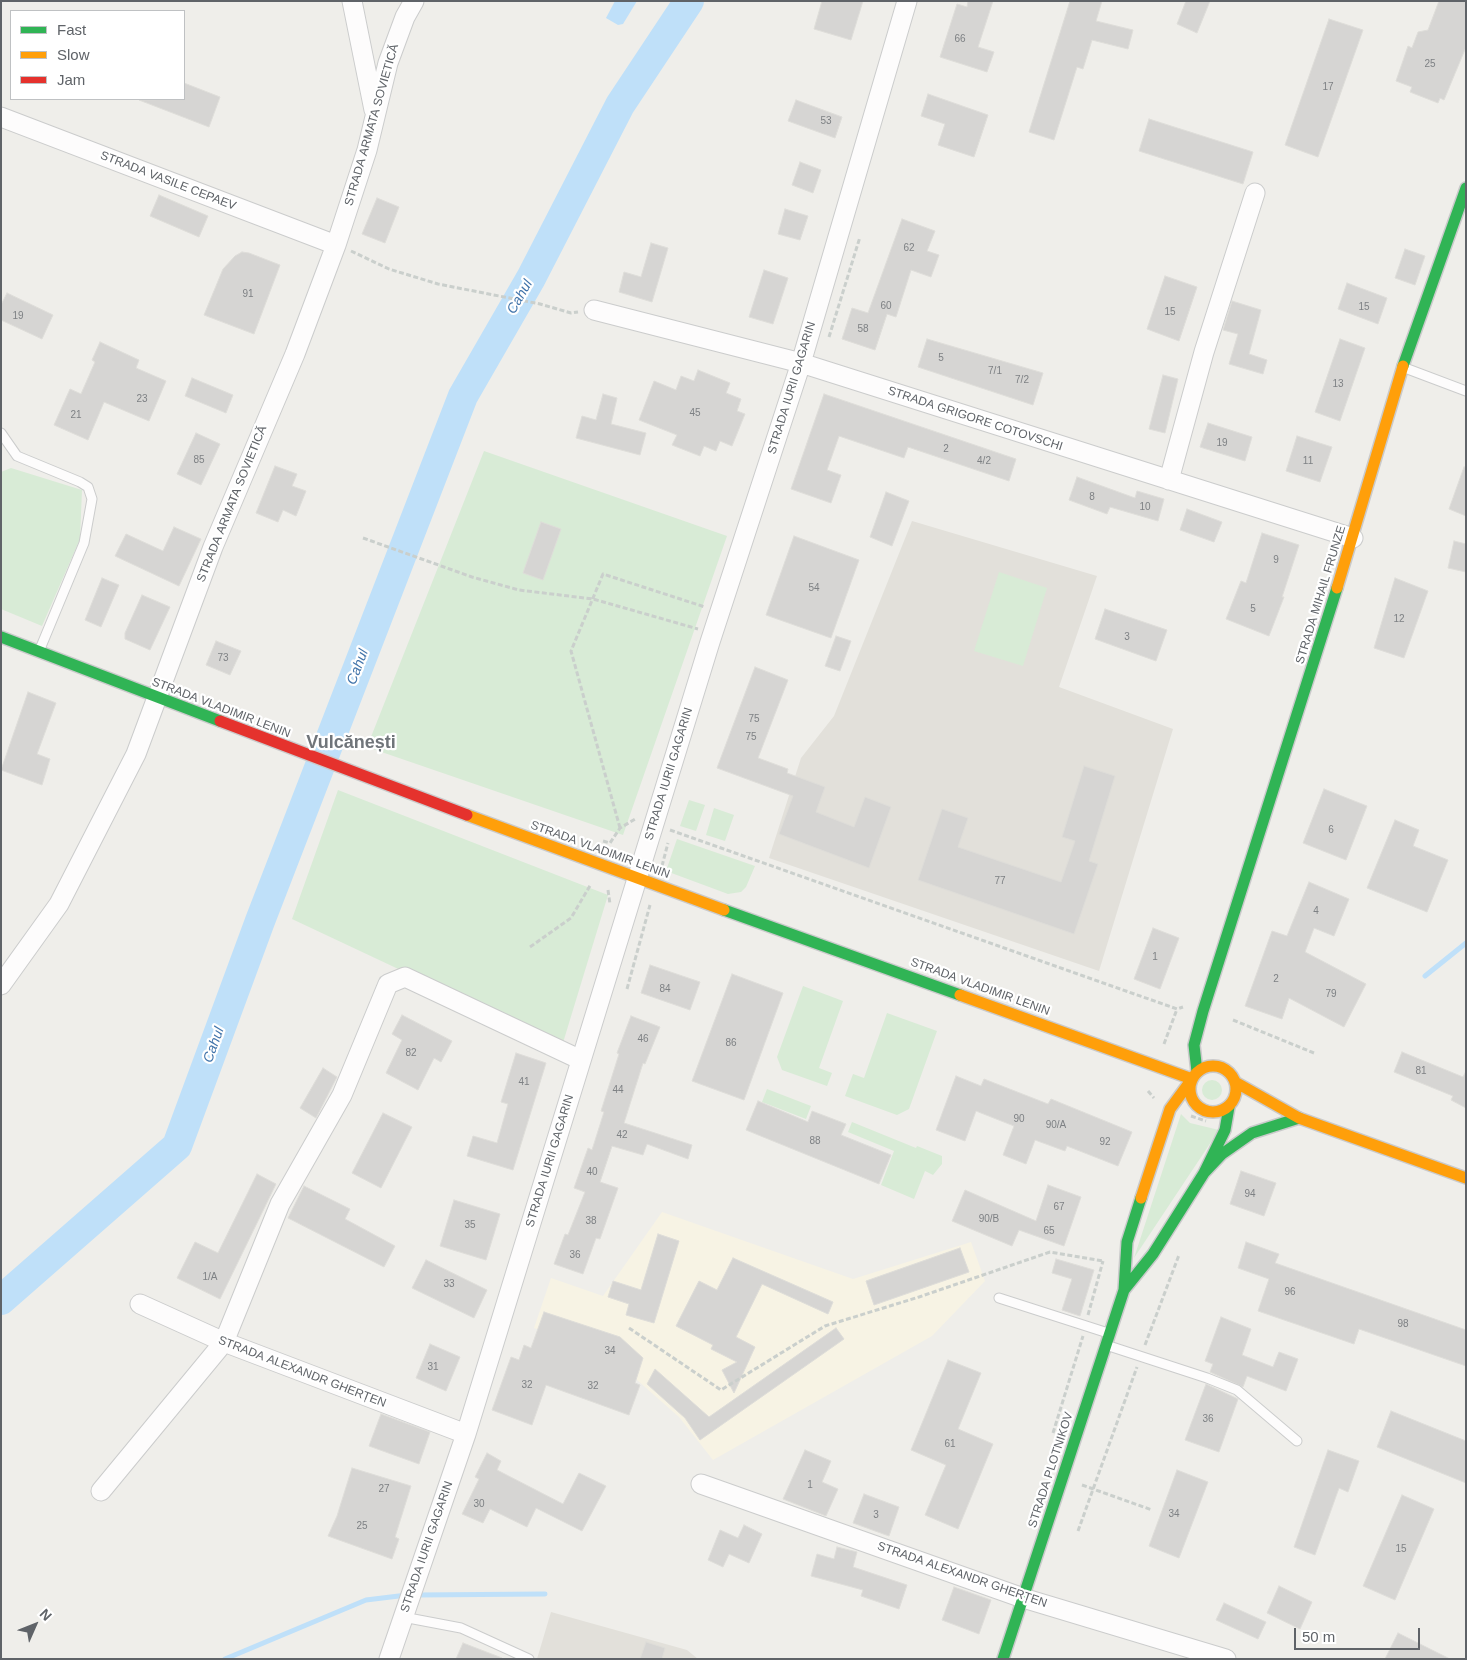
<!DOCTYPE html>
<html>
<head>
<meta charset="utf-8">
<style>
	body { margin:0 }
	#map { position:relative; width:1467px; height:1660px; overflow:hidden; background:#efeeea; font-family:Arial,sans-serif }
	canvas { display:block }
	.frame { position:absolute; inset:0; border:2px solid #5f6368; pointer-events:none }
	.legend { position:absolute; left:10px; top:10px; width:175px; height:90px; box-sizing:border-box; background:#fff; border:1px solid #bfc1c3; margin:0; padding:6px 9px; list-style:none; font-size:15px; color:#5f6368 }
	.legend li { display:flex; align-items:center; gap:10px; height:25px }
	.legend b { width:25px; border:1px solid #bfc1c3 }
	.north { position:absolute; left:10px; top:1600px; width:50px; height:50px; -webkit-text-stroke:4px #fff; paint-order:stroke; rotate:46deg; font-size:14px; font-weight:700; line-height:20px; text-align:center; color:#5f6368 }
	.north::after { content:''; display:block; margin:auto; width:18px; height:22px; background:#5f6368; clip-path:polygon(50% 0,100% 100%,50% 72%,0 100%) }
	.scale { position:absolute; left:1294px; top:1628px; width:126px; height:22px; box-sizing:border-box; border:2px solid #5f6368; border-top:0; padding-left:6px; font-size:15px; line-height:18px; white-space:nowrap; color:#5f6368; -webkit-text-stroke:4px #fff; paint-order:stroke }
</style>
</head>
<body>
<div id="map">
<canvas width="1467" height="1660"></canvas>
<div class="frame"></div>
<ul class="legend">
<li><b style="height:6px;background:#30b455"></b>Fast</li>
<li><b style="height:6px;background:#ff9f0a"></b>Slow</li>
<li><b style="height:6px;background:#e5322d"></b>Jam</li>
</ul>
<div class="north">N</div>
<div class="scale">50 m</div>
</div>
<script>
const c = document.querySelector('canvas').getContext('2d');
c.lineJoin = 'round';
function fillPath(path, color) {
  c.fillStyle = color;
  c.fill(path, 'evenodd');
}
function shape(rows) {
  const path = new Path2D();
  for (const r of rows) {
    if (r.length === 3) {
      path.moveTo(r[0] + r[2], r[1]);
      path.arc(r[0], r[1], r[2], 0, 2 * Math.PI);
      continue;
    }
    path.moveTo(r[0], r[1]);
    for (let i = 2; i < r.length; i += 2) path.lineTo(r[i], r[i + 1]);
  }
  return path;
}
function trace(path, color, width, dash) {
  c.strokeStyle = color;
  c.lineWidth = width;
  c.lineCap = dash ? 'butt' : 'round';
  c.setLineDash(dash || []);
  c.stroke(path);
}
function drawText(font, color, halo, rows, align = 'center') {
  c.font = font + ' Arial,sans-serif';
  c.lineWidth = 4.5;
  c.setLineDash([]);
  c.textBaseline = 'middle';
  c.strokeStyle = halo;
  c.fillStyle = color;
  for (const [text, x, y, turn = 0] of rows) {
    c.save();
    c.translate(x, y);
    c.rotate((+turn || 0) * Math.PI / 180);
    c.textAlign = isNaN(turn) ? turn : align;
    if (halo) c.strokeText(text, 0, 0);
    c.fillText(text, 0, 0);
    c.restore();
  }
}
fillPath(shape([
	[662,1212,853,1279,971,1242,985,1281,932,1336,713,1460,679,1417,612,1358,534,1328,551,1278,603,1296]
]), '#f7f3e4');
fillPath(shape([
	[912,521,1097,576,1059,687,1173,729,1099,971,769,858,801,758,834,716],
	[551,1612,687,1650,698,1659,537,1659]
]), '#e2e0da');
fillPath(shape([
	[484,451,727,536,623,835,367,747],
	[11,468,82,490,80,539,42,626,1,609,1,472],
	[999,572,1047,588,1023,666,974,651],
	[338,790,608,895,562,1046,292,919],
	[689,800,705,805,696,831,680,826],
	[714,808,734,815,725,841,706,835],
	[677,839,755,866,746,887,741,892,728,894,666,871],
	[803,986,843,1001,819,1068,832,1073,827,1086,782,1070,777,1057],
	[887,1013,937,1031,909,1109,897,1115,845,1096,853,1074,864,1078],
	[1212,1090,10],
	[767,1089,811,1106,806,1119,762,1102],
	[1181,1114,1190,1123,1219,1130,1134,1258],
	[852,1122,916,1148,917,1146,942,1156,942,1164,933,1175,925,1171,914,1199,881,1185,894,1151,848,1132]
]), '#d8ebd6');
fillPath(shape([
	[615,1,637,1,623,24,618,25,606,18]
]), '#bfe0f9');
trace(shape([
	[1425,976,1466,943],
	[416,1595,545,1594],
	[225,1659,366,1600,407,1595]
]), '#bfe0f9', 5);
trace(shape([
	[1,1300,177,1146,260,921,463,396,531,278,620,105,689,1]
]), '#bfe0f9', 30);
const building = shape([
	[822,1,863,1,851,40,814,29,822,1],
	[968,1,993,1,978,47,994,52,987,72,940,57,957,4,967,7,968,1],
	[1070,1,1102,1,1096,21,1133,30,1128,49,1092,40,1083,69,1077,67,1054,140,1029,132,1070,1],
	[1186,1,1210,1,1197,33,1177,24,1186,1],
	[1439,1,1466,1,1466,47,1444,100,1440,98,1438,103,1410,92,1412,87,1396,81,1408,46,1412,48,1418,32,1428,30,1439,1],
	[1329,19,1363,30,1318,157,1285,145,1329,19],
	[184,83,220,97,209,127,139,100,184,99,184,83],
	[928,94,988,115,974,157,938,145,945,124,921,116,928,94],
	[796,100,842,117,835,138,788,121,796,100],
	[1149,119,1253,152,1243,184,1139,151,1149,119],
	[800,162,821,170,813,193,792,185,800,162],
	[159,195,208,216,199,237,150,216,159,195],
	[377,198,399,207,385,243,362,234,377,198],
	[785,209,808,216,800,240,778,234,785,209],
	[902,219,935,231,927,251,939,255,931,277,911,270,896,317,887,314,875,350,842,339,852,308,868,313,902,219],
	[651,243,668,248,652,302,619,292,624,272,641,277,651,243],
	[1405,249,1425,256,1415,285,1395,278,1405,249],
	[242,252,249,253,280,265,254,334,204,315,223,269,235,256,242,252],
	[764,270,788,278,773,324,749,317,764,270],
	[1165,276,1197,287,1179,341,1147,329,1165,276],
	[1347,283,1387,298,1378,324,1338,309,1347,283],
	[7,293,53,315,42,339,1,320,1,305,7,293],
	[1232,301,1261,310,1249,354,1267,360,1263,374,1229,364,1238,334,1223,330,1232,301],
	[927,339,1043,373,1033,405,918,367,927,339],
	[1340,339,1365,348,1340,421,1315,412,1340,339],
	[100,342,139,360,136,368,166,381,149,421,104,402,88,440,54,425,70,389,81,394,95,362,92,360,100,342],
	[698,370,730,383,726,393,741,399,737,411,745,414,732,446,720,441,716,451,704,446,700,456,672,445,677,435,639,420,654,381,676,390,681,376,694,381,698,370],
	[1163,375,1178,379,1165,433,1149,429,1163,375],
	[192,378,233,395,226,413,185,396,192,378],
	[603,394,617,398,611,424,646,433,640,455,576,438,582,416,596,420,603,394],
	[824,394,1016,459,1009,481,908,447,904,458,839,436,827,470,841,475,831,503,791,489,824,394],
	[1208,423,1252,437,1245,461,1200,447,1208,423],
	[196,433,220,444,201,485,177,474,196,433],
	[1297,436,1332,447,1320,482,1286,471,1297,436],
	[275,466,297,474,292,486,306,491,296,516,283,510,278,522,256,513,275,466],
	[1464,467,1466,467,1466,516,1449,509,1464,467],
	[1077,477,1135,498,1137,491,1164,499,1158,521,1110,507,1107,514,1069,500,1077,477],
	[886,492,909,501,892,546,870,537,886,492],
	[1187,509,1222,522,1214,542,1180,530,1187,509],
	[541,522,561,529,543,580,523,573,541,522],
	[174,527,201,539,179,586,115,556,126,534,163,551,174,527],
	[1262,533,1299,545,1282,597,1284,597,1269,636,1226,619,1241,581,1246,583,1262,533],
	[794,536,859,560,831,638,766,615,794,536],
	[1454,541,1466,544,1466,572,1448,568,1454,541],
	[102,578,119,585,101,627,85,620,102,578],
	[1395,578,1428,591,1404,658,1374,648,1395,578],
	[142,595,170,607,150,650,125,639,125,633,142,595],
	[1105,609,1167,630,1156,661,1095,639,1105,609],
	[836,636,851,641,840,671,825,666,836,636],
	[216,641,241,651,230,675,206,665,216,641],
	[755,667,788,680,758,758,788,769,787,773,825,787,816,812,854,827,865,797,891,807,869,868,779,834,793,796,717,768,755,667],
	[28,692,56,703,37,754,50,759,42,785,1,770,28,692],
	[1084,766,1115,776,1089,861,1098,864,1074,934,918,880,942,809,968,818,958,847,1061,882,1075,841,1062,837,1084,766],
	[1324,789,1367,806,1346,860,1303,843,1324,789],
	[1395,820,1419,830,1413,846,1448,860,1427,912,1367,888,1395,820],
	[1309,882,1349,899,1334,936,1314,928,1305,952,1366,984,1344,1027,1289,998,1282,1019,1245,1006,1272,931,1287,936,1309,882],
	[1153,928,1179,938,1160,989,1134,979,1153,928],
	[650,965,700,982,690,1010,641,993,650,965],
	[732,974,783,993,744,1100,692,1081,732,974],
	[402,1015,452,1041,441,1062,434,1058,418,1090,386,1073,402,1040,392,1034,402,1015],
	[631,1016,660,1027,645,1064,643,1063,624,1123,692,1145,688,1159,647,1144,643,1155,612,1146,600,1182,618,1188,600,1239,596,1238,583,1274,554,1264,565,1234,568,1235,585,1192,574,1188,588,1148,592,1150,604,1112,601,1111,619,1054,617,1053,631,1016],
	[1402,1052,1463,1077,1466,1071,1466,1108,1451,1100,1453,1096,1394,1072,1402,1052],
	[516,1053,546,1063,513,1170,467,1156,473,1136,497,1143,508,1104,501,1102,516,1053],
	[323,1068,337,1077,316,1118,300,1108,323,1068],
	[956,1076,981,1086,984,1079,1048,1104,1051,1099,1132,1132,1118,1166,1067,1146,1065,1151,1035,1140,1026,1164,1003,1155,1014,1126,976,1111,965,1141,936,1130,956,1076],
	[758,1101,808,1122,812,1111,846,1124,841,1135,891,1155,879,1184,746,1130,758,1101],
	[383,1113,412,1127,381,1188,352,1173,383,1113],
	[1241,1171,1276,1183,1264,1216,1230,1204,1241,1171],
	[257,1174,276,1184,220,1299,177,1278,195,1242,218,1253,257,1174],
	[1048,1185,1081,1197,1064,1246,1019,1230,1012,1246,952,1221,965,1190,1036,1221,1048,1185],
	[304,1186,350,1209,345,1219,395,1246,384,1267,288,1218,304,1186],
	[454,1200,500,1214,486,1260,440,1246,454,1200],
	[658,1234,679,1241,654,1323,626,1315,629,1304,608,1297,613,1281,641,1290,658,1234],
	[1246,1242,1279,1254,1275,1263,1466,1330,1466,1366,1359,1329,1354,1344,1258,1311,1269,1279,1238,1268,1246,1242],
	[960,1248,969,1272,874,1305,866,1281,960,1248],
	[733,1258,833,1302,828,1314,762,1284,736,1337,755,1347,734,1393,722,1370,737,1362,711,1349,713,1345,676,1326,699,1281,717,1290,733,1258],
	[1056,1259,1094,1270,1080,1316,1062,1310,1072,1279,1052,1273,1056,1259],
	[426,1260,487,1290,474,1318,412,1288,426,1260],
	[544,1312,620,1337,643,1358,635,1383,640,1385,629,1415,546,1385,532,1425,492,1410,511,1357,519,1360,524,1345,531,1348,544,1312],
	[1221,1317,1251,1329,1242,1355,1273,1367,1279,1352,1298,1359,1286,1391,1247,1376,1243,1387,1210,1372,1213,1364,1205,1361,1221,1317],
	[836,1328,844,1339,700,1440,685,1418,647,1384,655,1369,709,1417,836,1328],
	[430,1344,460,1357,446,1391,416,1378,430,1344],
	[948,1360,981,1373,958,1429,993,1444,958,1529,925,1515,946,1465,911,1450,948,1360],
	[1206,1384,1238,1399,1219,1452,1185,1440,1206,1384],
	[1391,1411,1466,1441,1466,1483,1377,1447,1391,1411],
	[381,1414,430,1432,419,1464,369,1446,381,1414],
	[805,1450,831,1461,822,1482,838,1489,826,1516,783,1499,805,1450],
	[1328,1450,1359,1461,1348,1492,1339,1488,1315,1555,1294,1547,1328,1450],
	[487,1453,501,1461,497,1470,563,1504,579,1473,606,1486,582,1531,536,1508,527,1527,490,1509,483,1523,462,1514,479,1479,475,1477,487,1453],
	[352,1468,411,1486,395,1537,399,1539,392,1559,328,1536,337,1516,352,1468],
	[1177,1470,1208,1482,1179,1558,1149,1546,1177,1470],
	[864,1494,899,1507,889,1536,853,1523,864,1494],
	[1402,1495,1434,1509,1395,1600,1363,1586,1402,1495],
	[744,1525,762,1534,749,1563,729,1554,723,1567,708,1560,720,1530,738,1538,744,1525],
	[837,1547,857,1552,853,1567,907,1585,899,1609,861,1596,863,1590,811,1576,817,1554,834,1559,837,1547],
	[1279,1586,1312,1602,1300,1629,1267,1613,1279,1586],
	[954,1587,991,1600,979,1634,942,1620,954,1587],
	[1224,1603,1266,1622,1258,1639,1216,1620,1224,1603],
	[1398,1633,1450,1659,1385,1659,1398,1633],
	[646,1642,665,1648,662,1659,640,1659,646,1642],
	[463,1643,502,1658,501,1659,456,1659,463,1643]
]);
fillPath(building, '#d6d5d3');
trace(building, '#deddd9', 1);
const lane = shape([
	[1405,368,1466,391],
	[1,433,17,456,80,482,88,487,92,499,84,543,40,649],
	[999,1298,1108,1333],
	[1109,1346,1207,1378,1237,1390,1297,1441],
	[403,1617,461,1628,529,1659]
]);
const street = shape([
	[352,1,374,110],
	[1,117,336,245],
	[594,310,801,363,1353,538],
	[1169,480,1204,352,1255,193],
	[1,985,59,904,136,754,213,547,295,354,336,245,367,150,388,63,405,17,414,1],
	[140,1304,224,1342,466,1434],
	[701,1484,1023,1598,1226,1659],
	[101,1491,224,1342,280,1204,342,1095,388,984,405,977,581,1060],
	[389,1659,466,1434,710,642,801,363,907,1]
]);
const fast = shape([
	[1403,366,1466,188],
	[1,637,220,721],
	[724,910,960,995],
	[1197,1072,1194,1045,1203,1011,1337,588],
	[1204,1173,1222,1154,1252,1133,1299,1118],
	[1124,1290,1153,1254,1204,1173,1225,1130,1229,1107],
	[1003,1659,1124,1290,1127,1242,1141,1198]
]);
const slow = shape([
	[1337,588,1403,366],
	[467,815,724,910],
	[960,995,1192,1079],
	[1213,1089,23],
	[1235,1082,1299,1118,1466,1178],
	[1141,1198,1170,1109,1192,1079]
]);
const jam = shape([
	[220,721,467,815]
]);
trace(lane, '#cbcccc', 11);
trace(street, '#cbcccc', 21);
trace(fast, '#cacacb', 14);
trace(slow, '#cacacb', 14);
trace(jam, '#cacacb', 14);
trace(shape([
	[351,251,389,269,438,284,540,304,571,313,578,312],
	[829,337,860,237],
	[363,538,472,577,519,590,593,599,698,629],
	[620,828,571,651,603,574,705,607],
	[670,830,1177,1009,1183,1007],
	[603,841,610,843,620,828,637,818],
	[662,866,668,843],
	[608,890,610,904],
	[530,947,571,918,591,884],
	[627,989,650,905],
	[1233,1020,1314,1053],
	[1164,1044,1177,1009],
	[1148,1091,1154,1098],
	[1191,1116,1206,1121],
	[1088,1315,1103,1261],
	[629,1328,721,1390,825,1326,919,1297,1050,1252,1103,1261],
	[1145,1345,1179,1255],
	[1053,1433,1083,1336],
	[1082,1485,1152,1510],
	[1078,1531,1137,1367]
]), '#cacfcc', 3, [5, 2.5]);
trace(lane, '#fdfcfc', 9);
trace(street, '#fdfcfc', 19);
trace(fast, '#30b455', 11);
trace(slow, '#ff9f0a', 11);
trace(jam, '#e5322d', 11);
drawText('10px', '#7e8184', null, [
	["66",960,39],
	["25",1430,64],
	["17",1328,87],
	["53",826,121],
	["62",909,248],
	["91",248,294],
	["60",886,306],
	["15",1364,307],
	["15",1170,312],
	["19",18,316],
	["58",863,329],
	["5",941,358],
	["7/1",995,371],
	["7/2",1022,380],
	["13",1338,384],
	["23",142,399],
	["45",695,413],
	["21",76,415],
	["19",1222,443],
	["2",946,449],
	["85",199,460],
	["4/2",984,461],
	["11",1308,461],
	["8",1092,497],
	["10",1145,507],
	["9",1276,560],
	["54",814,588],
	["5",1253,609],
	["12",1399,619],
	["3",1127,637],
	["73",223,658],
	["75",754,719],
	["75",751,737],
	["6",1331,830],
	["77",1000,881],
	["4",1316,911],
	["1",1155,957],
	["2",1276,979],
	["84",665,989],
	["79",1331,994],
	["46",643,1039],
	["86",731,1043],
	["82",411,1053],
	["81",1421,1071],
	["41",524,1082],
	["44",618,1090],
	["90",1019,1119],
	["90/A",1056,1125],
	["42",622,1135],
	["88",815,1141],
	["92",1105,1142],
	["40",592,1172],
	["94",1250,1194],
	["67",1059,1207],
	["90/B",989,1219],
	["38",591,1221],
	["35",470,1225],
	["65",1049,1231],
	["36",575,1255],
	["1/A",210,1277],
	["33",449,1284],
	["96",1290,1292],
	["98",1403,1324],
	["34",610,1351],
	["31",433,1367],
	["32",527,1385],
	["32",593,1386],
	["36",1208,1419],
	["61",950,1444],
	["1",810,1485],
	["27",384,1489],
	["30",479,1504],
	["34",1174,1514],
	["3",876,1515],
	["25",362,1526],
	["15",1401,1549]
]);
drawText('12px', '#5f6368', '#fff', [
	["STRADA ARMATA SOVIETICĂ",372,125,-74],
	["STRADA VASILE CEPAEV",168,181,21],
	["STRADA IURII GAGARIN",792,388,-73],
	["STRADA GRIGORE COTOVSCHI",975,419,18],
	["STRADA ARMATA SOVIETICĂ",232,504,-68],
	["STRADA MIHAIL FRUNZE",1321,595,-73],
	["STRADA VLADIMIR LENIN",221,708,21],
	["STRADA IURII GAGARIN",669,774,-73],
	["STRADA VLADIMIR LENIN",600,850,20],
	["STRADA VLADIMIR LENIN",980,987,20],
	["STRADA IURII GAGARIN",550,1161,-73],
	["STRADA ALEXANDR GHERȚEN",302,1372,21],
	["STRADA PLOTNIKOV",1051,1470,-72],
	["STRADA IURII GAGARIN",427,1547,-71],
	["STRADA ALEXANDR GHERȚEN",962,1575,19]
]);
drawText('italic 14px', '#4174aa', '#fff', [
	["Cahul",520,297,-60],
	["Cahul",358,667,-69],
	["Cahul",214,1045,-70]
]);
drawText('bold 18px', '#70757a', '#fff', [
	["Vulcănești",351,743]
]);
</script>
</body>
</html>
